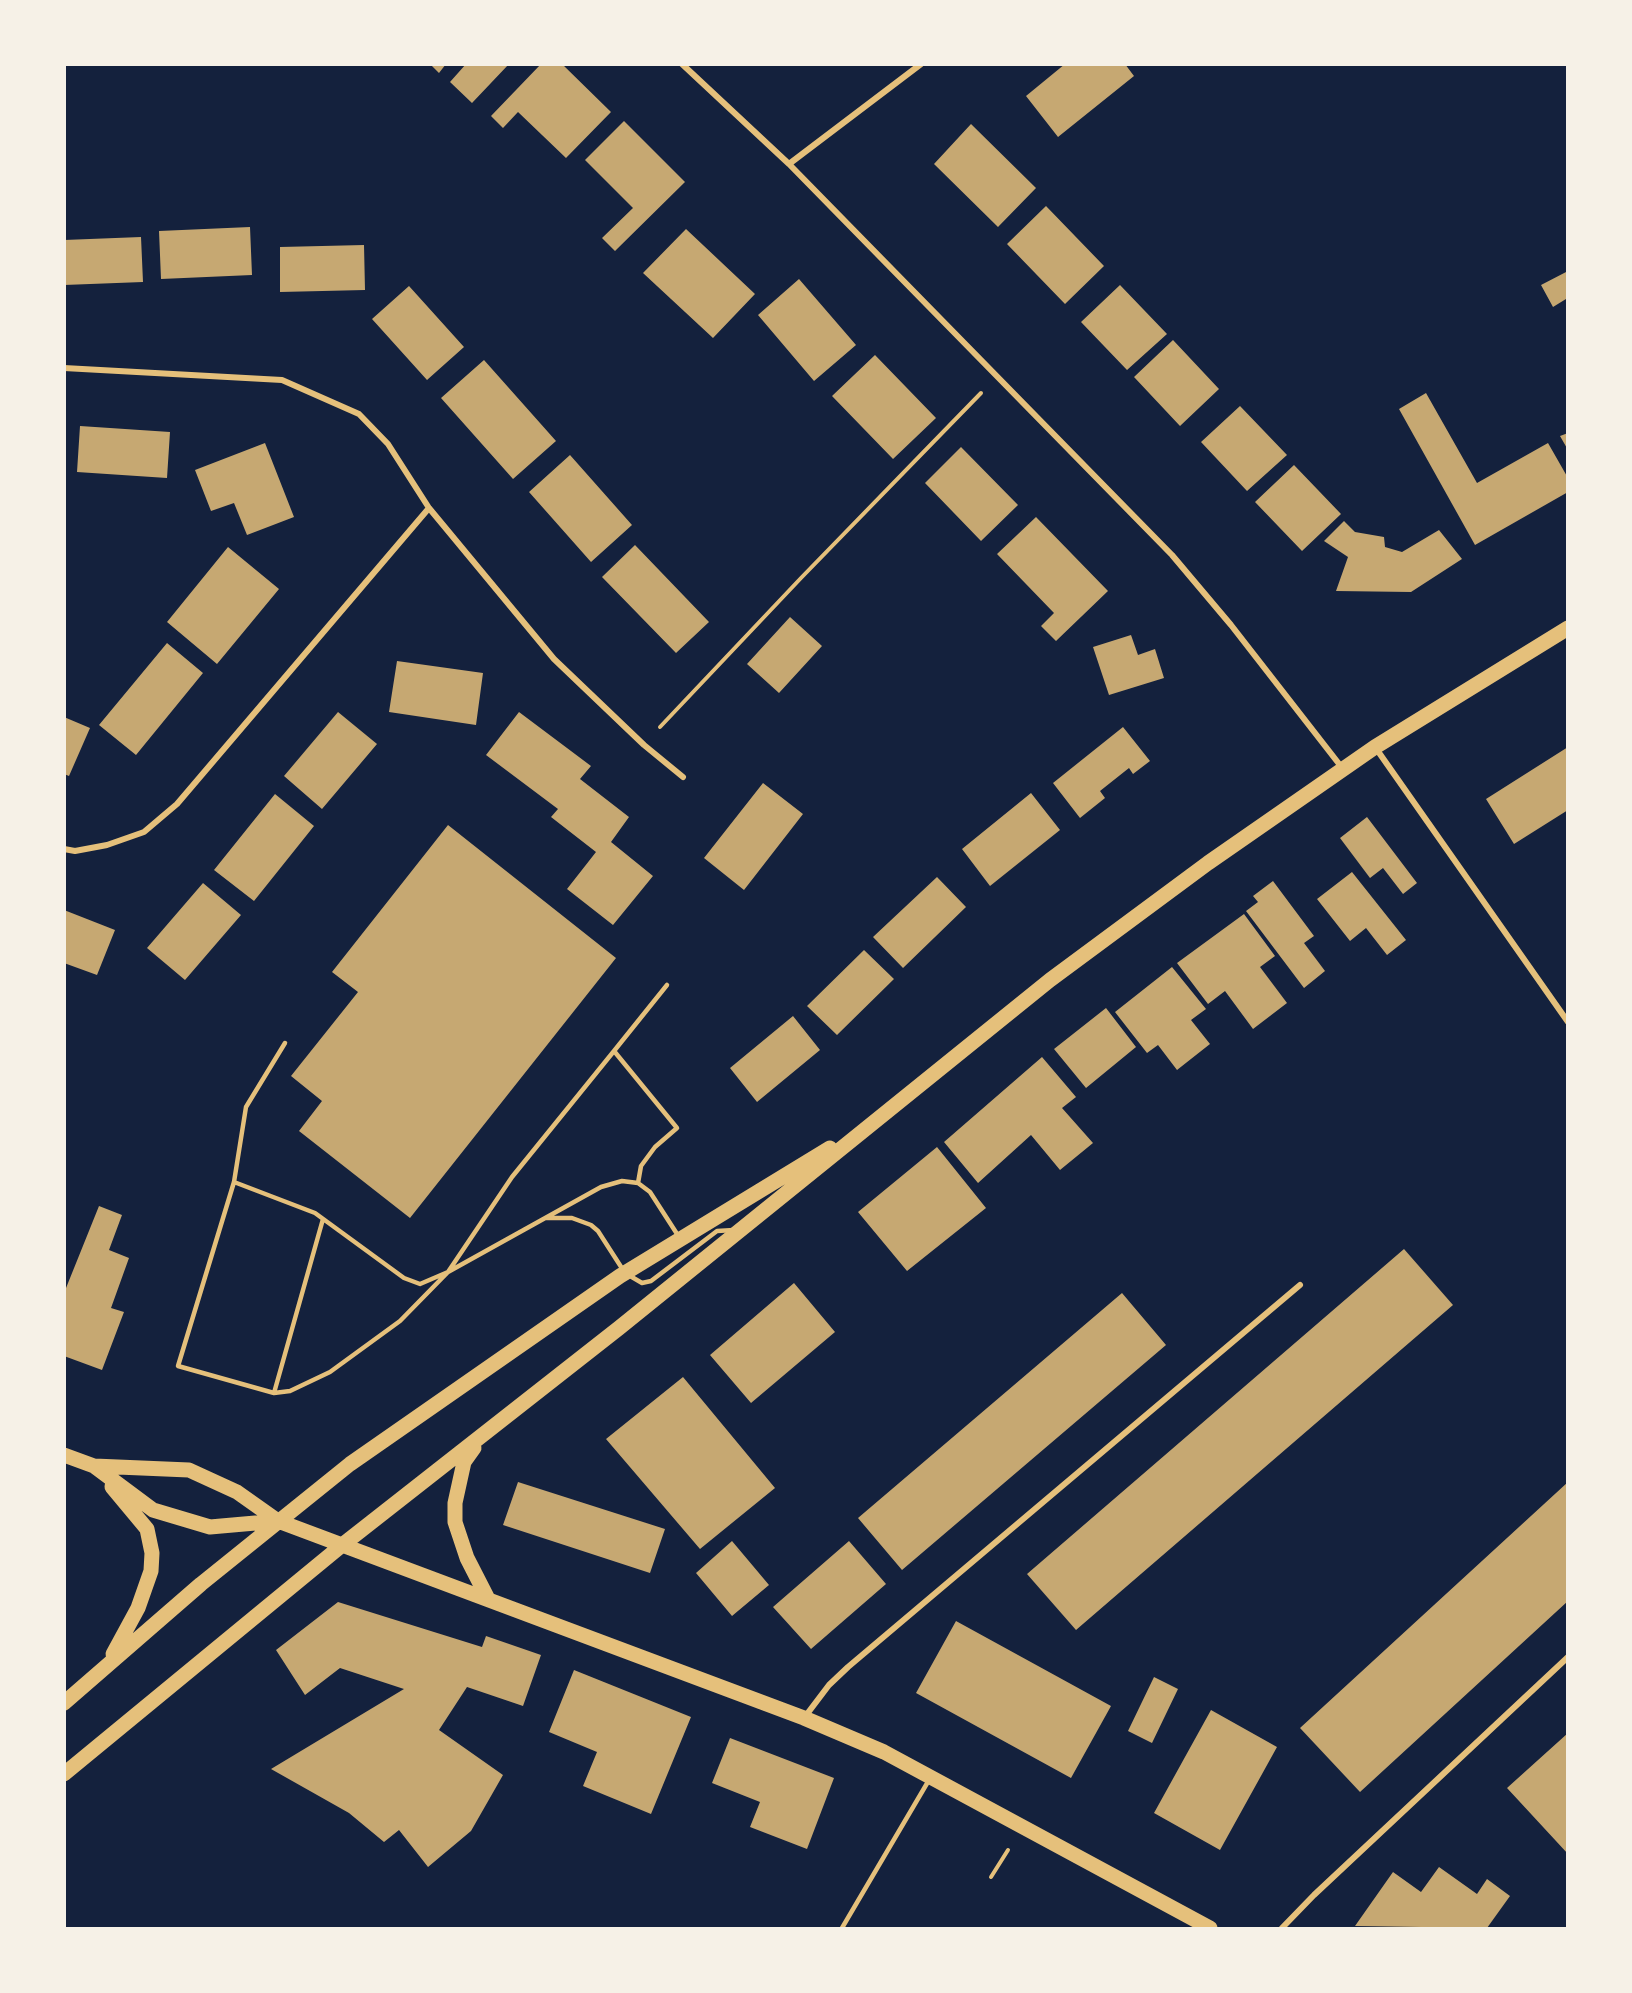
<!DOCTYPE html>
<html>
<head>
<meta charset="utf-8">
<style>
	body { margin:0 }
	#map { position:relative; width:1632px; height:1993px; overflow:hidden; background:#14213d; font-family:Georgia,serif }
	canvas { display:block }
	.frame { position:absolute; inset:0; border:66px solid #f6f1e7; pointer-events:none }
</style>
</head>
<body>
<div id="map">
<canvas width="1632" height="1993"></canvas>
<div class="frame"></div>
</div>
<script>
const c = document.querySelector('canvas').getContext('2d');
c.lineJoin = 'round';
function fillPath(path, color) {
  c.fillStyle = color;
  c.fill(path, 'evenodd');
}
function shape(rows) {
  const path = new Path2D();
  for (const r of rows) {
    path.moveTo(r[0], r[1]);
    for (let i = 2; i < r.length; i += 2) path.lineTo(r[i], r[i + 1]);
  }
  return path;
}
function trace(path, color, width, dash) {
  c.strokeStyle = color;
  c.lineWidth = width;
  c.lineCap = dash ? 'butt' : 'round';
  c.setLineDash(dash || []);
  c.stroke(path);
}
fillPath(shape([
	[430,64,446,64,439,73],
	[466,64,509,64,472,103,450,82],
	[541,64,562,64,611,112,566,158,518,112,503,128,491,116],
	[1065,64,1125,64,1134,76,1058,137,1026,96],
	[624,121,685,182,615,251,602,238,633,208,585,160],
	[971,124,1036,188,998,227,934,164],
	[1046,206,1104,266,1065,304,1007,244],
	[250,227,252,275,161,279,159,231],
	[686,229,755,294,713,338,643,273],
	[141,237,143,282,64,285,64,240],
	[364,245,365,290,280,292,280,247],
	[1568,271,1568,303,1566,299,1553,307,1541,285],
	[799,279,856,345,814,381,758,315],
	[1120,285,1167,334,1127,370,1081,322],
	[409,286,464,347,427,380,372,319],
	[1173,340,1219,389,1180,426,1134,377],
	[875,355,936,418,893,459,832,396],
	[484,360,556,441,513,479,441,398],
	[1426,393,1477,483,1548,443,1568,478,1568,492,1475,545,1399,409],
	[1240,406,1287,455,1247,491,1201,442],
	[80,426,170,432,167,478,77,472],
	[1568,433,1568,450,1560,436],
	[265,443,294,517,247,535,234,503,211,511,195,470],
	[961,447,1018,505,981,541,925,483],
	[570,455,632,525,591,562,529,492],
	[1294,465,1341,514,1302,551,1255,502],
	[1036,517,1108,591,1056,641,1041,626,1054,613,997,554],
	[1344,521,1355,532,1384,537,1385,547,1402,552,1439,530,1462,559,1411,592,1336,591,1348,557,1324,541],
	[635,545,709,622,676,653,602,577],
	[228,547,279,589,217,664,167,622],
	[790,617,822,646,779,693,747,664],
	[1131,635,1138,655,1155,649,1164,678,1109,695,1093,647],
	[167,643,203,673,136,755,99,725],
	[397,661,483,673,476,725,389,712],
	[338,712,377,744,322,809,284,776],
	[519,712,591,766,580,779,629,817,611,842,653,876,613,925,567,889,596,852,551,817,558,809,486,755],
	[64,717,90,728,69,776,64,774],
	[1123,727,1150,761,1133,774,1129,768,1100,791,1105,798,1080,818,1053,783],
	[1568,747,1568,810,1514,844,1486,799],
	[763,783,803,814,744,890,704,858],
	[1031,793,1060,830,990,886,962,849],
	[275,794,314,826,254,901,214,870],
	[1367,817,1417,883,1403,894,1383,868,1370,878,1340,838],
	[448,825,616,958,410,1218,299,1131,322,1101,291,1076,358,992,332,972],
	[1352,872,1406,940,1387,955,1366,928,1350,941,1317,899],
	[937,877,966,907,903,968,873,937],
	[1273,881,1314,936,1304,943,1325,971,1304,988,1246,911,1258,902,1253,896],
	[203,883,241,915,185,980,147,948],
	[64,910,115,930,97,975,64,963],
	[1244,914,1275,956,1260,967,1287,1003,1253,1029,1225,991,1208,1004,1177,963],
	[864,950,894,979,837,1035,807,1006],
	[1172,967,1206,1009,1191,1020,1210,1044,1177,1070,1158,1045,1147,1053,1115,1012],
	[1106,1008,1136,1047,1086,1088,1054,1049],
	[793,1016,820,1050,757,1102,730,1068],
	[1042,1057,1076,1097,1062,1108,1093,1143,1060,1170,1031,1135,978,1183,944,1142],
	[937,1147,986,1208,907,1271,858,1212],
	[99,1206,122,1215,109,1250,129,1258,111,1308,124,1312,102,1370,64,1356,64,1293],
	[1404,1249,1453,1305,1076,1630,1027,1574],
	[794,1283,835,1332,751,1403,710,1355],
	[1122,1293,1166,1345,902,1570,858,1518],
	[683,1377,775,1488,700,1549,606,1439],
	[518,1482,665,1529,650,1573,503,1525],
	[1568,1482,1568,1601,1360,1792,1300,1728],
	[732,1541,769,1585,732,1616,696,1573],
	[849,1541,886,1584,811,1649,773,1607],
	[338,1602,482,1647,486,1636,541,1655,523,1706,467,1687,439,1730,503,1775,471,1831,428,1867,399,1830,384,1842,349,1813,271,1769,404,1689,340,1668,305,1695,276,1650],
	[956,1621,1111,1706,1071,1778,916,1693],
	[574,1670,691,1717,651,1814,583,1786,597,1752,549,1732],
	[1154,1677,1178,1689,1152,1743,1128,1731],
	[1211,1710,1277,1747,1220,1850,1154,1813],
	[1568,1733,1568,1854,1507,1788],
	[730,1738,834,1778,807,1849,750,1827,760,1802,712,1783],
	[1439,1867,1477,1894,1487,1879,1510,1896,1487,1928,1355,1926,1393,1872,1421,1892]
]), '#c6a872');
trace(shape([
	[660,727,801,578,981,393],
	[991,1877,1008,1850]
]), '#e5c07b', 4);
trace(shape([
	[285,1043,246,1107,234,1182,178,1366,274,1393,290,1391,330,1372,400,1321,448,1272,512,1177,614,1051,677,1128,655,1147,641,1166,638,1183],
	[614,1051,667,985],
	[234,1182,315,1213,404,1278,420,1284,448,1272,601,1187,622,1181,638,1183,650,1192,679,1237],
	[546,1218,572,1218,591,1225,598,1231,625,1273,642,1283,651,1281,717,1231,734,1230],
	[274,1393,323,1219],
	[842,1928,929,1780]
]), '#e5c07b', 4.5);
trace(shape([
	[682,64,789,164,1172,555,1231,625,1343,769],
	[789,164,921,64],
	[64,368,282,380,359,414,388,444,429,508,554,659,644,745,683,777],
	[1375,747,1568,1022],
	[64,849,75,851,107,845,144,832,177,804,429,508],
	[804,1718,829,1685,848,1667,1300,1285],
	[1282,1928,1314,1895,1568,1657]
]), '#e5c07b', 6);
trace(shape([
	[474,1448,464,1462,455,1503,455,1522,467,1558,488,1599],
	[64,1455,94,1466,153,1510,210,1527,278,1521],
	[94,1466,189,1470,237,1492,278,1521,804,1718,884,1752,1210,1928],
	[112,1487,147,1529,152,1553,151,1571,138,1608,113,1654],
	[64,1703,201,1584,350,1464,620,1276,830,1148],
	[64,1774,341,1546,619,1328,1050,980,1208,863,1375,747,1568,628]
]), '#e5c07b', 15);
</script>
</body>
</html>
